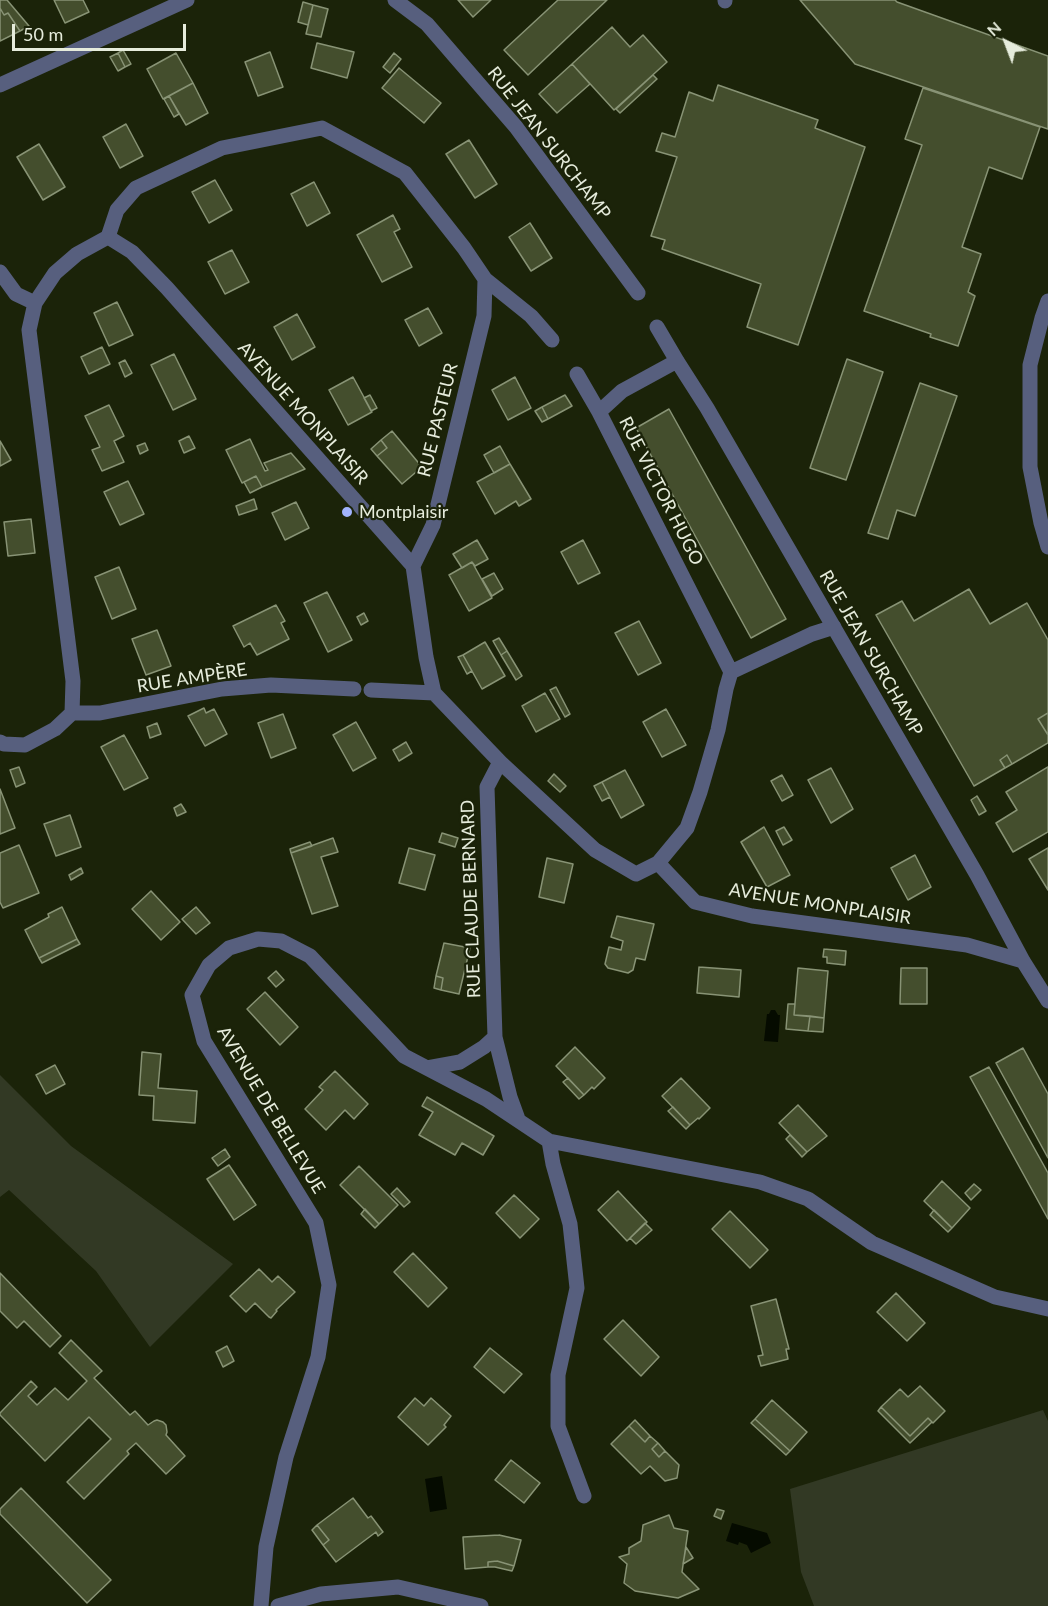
<!DOCTYPE html>
<html>
<head>
<meta charset="utf-8">
<style>
	body { margin:0 }
	#map { position:relative; width:1048px; height:1606px; overflow:hidden; background:#1b2309; font-family:Lato,sans-serif }
	canvas { display:block }
	.north { position:absolute; left:976px; top:12px; width:60px; height:60px; -webkit-text-stroke:4px #1b2309; paint-order:stroke; rotate:318deg; font-size:16px; font-weight:700; line-height:24px; text-align:center; color:#e6ecdc }
	.north::after { content:''; display:block; margin:auto; width:21px; height:27px; background:#e6ecdc; clip-path:polygon(50% 0,100% 100%,50% 72%,0 100%) }
	.scale { position:absolute; left:12px; top:24px; width:174px; height:27px; box-sizing:border-box; border:3px solid #e6ecdc; border-top:0; padding-left:8px; font-size:18px; line-height:21px; white-space:nowrap; color:#e6ecdc; -webkit-text-stroke:4px #1b2309; paint-order:stroke }
</style>
</head>
<body>
<div id="map">
<canvas width="1048" height="1606"></canvas>
<div class="north">N</div>
<div class="scale">50 m</div>
</div>
<script>
const c = document.querySelector('canvas').getContext('2d');
c.lineJoin = 'round';
function fillPath(path, color) {
  c.fillStyle = color;
  c.fill(path, 'evenodd');
}
function shape(rows) {
  const path = new Path2D();
  for (const r of rows) {
    path.moveTo(r[0], r[1]);
    for (let i = 2; i < r.length; i += 2) path.lineTo(r[i], r[i + 1]);
  }
  return path;
}
function trace(path, color, width, dash) {
  c.strokeStyle = color;
  c.lineWidth = width;
  c.lineCap = dash ? 'butt' : 'round';
  c.setLineDash(dash || []);
  c.stroke(path);
}
function drawText(font, color, halo, rows, align = 'center') {
  c.font = font + ' Lato,sans-serif';
  c.lineWidth = 4.5;
  c.setLineDash([]);
  c.textBaseline = 'middle';
  c.strokeStyle = halo;
  c.fillStyle = color;
  for (const [text, x, y, turn = 0] of rows) {
    c.save();
    c.translate(x, y);
    c.rotate((+turn || 0) * Math.PI / 180);
    c.textAlign = isNaN(turn) ? turn : align;
    if (halo) c.strokeText(text, 0, 0);
    c.fillText(text, 0, 0);
    c.restore();
  }
}
fillPath(shape([
	[0,1075,71,1146,233,1264,150,1347,96,1271,9,1190,0,1197],
	[1043,1410,1048,1421,1048,1606,814,1606,801,1572,790,1489]
]), '#323924');
fillPath(shape([
	[771,1010,775,1010,778,1015,780,1015,778,1042,764,1041,767,1014,769,1014],
	[442,1476,447,1509,430,1512,425,1479],
	[732,1523,767,1533,771,1543,751,1553,747,1545,739,1542,738,1545,726,1541]
]), '#050b00');
const building = shape([
	[0,0,7,0,29,26,20,31,8,13,4,15,0,8,0,0],
	[54,0,83,0,89,12,65,23,54,0],
	[458,0,491,0,473,17,458,0],
	[558,0,607,0,528,75,504,50,558,0],
	[800,0,895,0,897,2,1048,56,1048,129,855,64,800,0],
	[303,2,313,5,308,25,298,22,303,2],
	[313,5,328,9,321,37,306,34,313,5],
	[0,8,4,15,8,13,20,31,0,41,0,8],
	[612,27,630,47,643,35,667,62,614,110,572,64,612,27],
	[317,43,354,52,347,78,311,68,317,43],
	[123,50,131,64,125,67,118,53,123,50],
	[270,52,283,87,258,96,245,62,270,52],
	[118,53,125,67,118,71,110,57,118,53],
	[176,53,193,83,163,99,147,69,176,53],
	[394,53,401,59,390,73,383,67,394,53],
	[572,64,590,84,557,113,539,94,572,64],
	[399,68,441,103,424,123,382,88,399,68],
	[653,75,657,79,620,113,616,109,653,75],
	[193,83,208,113,186,125,169,96,193,83],
	[718,85,818,120,815,128,865,147,798,345,747,327,761,284,662,249,665,240,651,236,677,157,656,151,662,133,675,137,689,92,713,101,718,85],
	[923,88,1040,127,1022,179,989,167,962,247,981,254,968,292,975,296,958,346,930,337,931,334,864,311,922,145,905,139,923,88],
	[169,96,179,114,174,117,164,99,169,96],
	[126,124,143,156,120,168,103,137,126,124],
	[469,140,497,184,475,198,446,154,469,140],
	[39,144,65,187,43,200,17,157,39,144],
	[215,180,232,210,209,223,192,192,215,180],
	[314,182,330,213,307,226,291,194,314,182],
	[393,215,400,229,394,232,412,267,382,282,357,235,393,215],
	[530,223,552,258,531,271,509,237,530,223],
	[232,250,249,282,225,294,208,262,232,250],
	[117,302,133,335,109,346,94,313,117,302],
	[428,308,442,333,419,346,405,320,428,308],
	[297,314,315,347,292,360,274,327,297,314],
	[102,347,110,364,89,374,81,357,102,347],
	[174,354,196,399,173,410,151,365,174,354],
	[847,359,883,372,846,480,810,468,847,359],
	[125,360,132,373,125,377,119,363,125,360],
	[353,377,372,412,348,425,329,390,353,377],
	[515,377,531,408,508,420,492,390,515,377],
	[920,383,957,396,915,516,897,510,888,539,868,533,920,383],
	[370,395,377,408,371,411,364,398,370,395],
	[565,395,572,406,548,419,542,407,565,395],
	[109,405,124,436,114,441,124,462,102,471,92,450,100,447,85,416,109,405],
	[542,407,548,419,542,422,535,411,542,407],
	[669,409,786,619,751,638,636,428,669,409],
	[392,431,422,467,402,484,377,456,387,448,381,440,392,431],
	[189,436,195,448,184,453,179,441,189,436],
	[250,439,265,471,268,470,264,463,291,453,305,469,262,487,256,476,242,483,226,450,250,439],
	[381,440,387,448,377,456,371,449,381,440],
	[0,441,11,460,0,466,0,441],
	[145,443,148,450,140,454,137,446,145,443],
	[500,446,510,464,494,473,484,455,500,446],
	[510,464,531,499,519,506,516,501,495,514,477,482,510,464],
	[256,476,262,487,250,493,244,482,256,476],
	[128,481,144,514,120,525,104,492,128,481],
	[254,499,257,509,239,515,236,506,254,499],
	[296,502,309,528,285,540,272,513,296,502],
	[31,519,35,553,8,556,4,522,31,519],
	[477,540,488,559,475,566,472,562,462,568,453,554,477,540],
	[583,540,600,573,578,584,561,552,583,540],
	[472,562,492,598,469,611,449,575,472,562],
	[119,567,136,609,112,619,95,577,119,567],
	[494,573,503,589,492,596,482,579,494,573],
	[969,589,990,624,1027,603,1048,640,1048,713,1038,719,1048,735,1048,743,1012,764,1007,755,1000,760,1005,768,974,786,876,615,902,601,914,621,969,589],
	[327,592,352,640,328,652,304,603,327,592],
	[276,605,285,621,281,623,289,639,257,655,250,643,244,647,233,626,276,605],
	[364,613,368,621,361,625,357,617,364,613],
	[639,621,661,663,638,675,615,633,639,621],
	[157,630,171,666,146,675,132,639,157,630],
	[499,638,507,651,501,655,493,641,499,638],
	[485,642,505,676,482,689,463,655,485,642],
	[507,651,522,676,516,680,501,655,507,651],
	[463,655,472,671,467,674,458,657,463,655],
	[556,687,570,714,565,717,550,690,556,687],
	[545,693,560,719,536,732,522,706,545,693],
	[204,708,206,713,214,709,227,734,205,746,188,716,204,708],
	[666,709,686,745,662,757,643,722,666,709],
	[1048,713,1048,735,1038,719,1048,713],
	[283,714,296,748,271,758,258,723,283,714],
	[356,722,376,758,353,771,333,735,356,722],
	[157,723,161,734,150,738,147,727,157,723],
	[124,735,148,778,124,790,101,747,124,735],
	[406,742,412,753,399,761,393,750,406,742],
	[1007,755,1012,764,1005,768,1000,760,1007,755],
	[19,767,25,783,16,787,10,770,19,767],
	[1048,767,1048,832,1013,852,996,823,1017,810,1006,792,1048,767],
	[831,768,853,809,831,823,808,780,831,768],
	[625,770,644,805,621,818,602,782,625,770],
	[554,774,566,786,560,792,548,781,554,774],
	[782,775,793,795,782,801,771,781,782,775],
	[602,782,610,797,602,801,594,786,602,782],
	[0,789,15,828,0,834,0,789],
	[977,796,986,811,979,815,971,800,977,796],
	[181,804,186,812,177,816,174,808,181,804],
	[70,815,81,847,56,856,44,824,70,815],
	[764,827,790,875,767,887,741,842,764,827],
	[784,827,792,840,783,845,776,831,784,827],
	[442,833,458,838,455,847,439,842,442,833],
	[333,838,338,852,321,857,338,906,312,914,291,853,333,838],
	[310,842,312,846,291,853,290,849,310,842],
	[19,845,39,893,3,908,0,902,0,853,19,845],
	[409,848,435,855,425,890,399,883,409,848],
	[1048,848,1048,890,1029,859,1048,848],
	[915,855,931,887,908,900,891,868,915,855],
	[547,858,573,864,564,903,539,897,547,858],
	[81,868,83,873,71,880,69,875,81,868],
	[151,891,180,922,161,940,132,909,151,891],
	[62,907,77,939,39,958,25,930,49,917,48,914,62,907],
	[196,907,210,923,196,934,182,919,196,907],
	[617,916,654,924,645,960,636,958,633,970,628,973,608,968,605,964,609,947,621,950,623,941,611,937,617,916],
	[77,939,80,944,42,963,39,958,77,939],
	[444,943,470,948,459,994,441,990,443,978,436,976,444,943],
	[824,949,846,951,845,965,827,963,827,957,823,957,824,949],
	[699,967,741,970,739,997,697,993,699,967],
	[798,968,828,971,824,1018,794,1015,798,968],
	[901,968,927,968,927,1004,900,1004,901,968],
	[276,971,284,980,276,987,268,978,276,971],
	[436,976,443,978,441,990,434,988,436,976],
	[265,992,298,1027,280,1045,247,1009,265,992],
	[788,1004,795,1004,794,1015,810,1016,808,1031,786,1029,788,1004],
	[810,1016,824,1018,823,1032,808,1031,810,1016],
	[575,1047,605,1078,594,1089,592,1087,584,1095,556,1066,575,1047],
	[1023,1048,1048,1094,1048,1158,996,1063,1023,1048],
	[142,1052,161,1054,158,1088,197,1091,195,1123,153,1120,154,1096,139,1095,142,1052],
	[55,1065,65,1084,46,1094,36,1075,55,1065],
	[989,1067,1048,1173,1048,1219,970,1077,989,1067],
	[335,1071,368,1104,354,1119,345,1110,326,1130,305,1109,323,1090,319,1087,335,1071],
	[568,1078,584,1095,579,1099,563,1082,568,1078],
	[681,1078,710,1108,699,1119,698,1118,690,1125,662,1096,681,1078],
	[427,1097,494,1136,483,1155,462,1143,455,1155,419,1135,433,1112,422,1106,427,1097],
	[798,1105,827,1136,807,1152,779,1123,798,1105],
	[673,1107,690,1125,686,1129,668,1111,673,1107],
	[790,1135,807,1152,802,1157,786,1139,790,1135],
	[225,1149,230,1157,218,1166,212,1158,225,1149],
	[229,1165,256,1205,234,1220,207,1179,229,1165],
	[359,1166,398,1205,379,1224,340,1185,359,1166],
	[942,1181,970,1208,952,1228,924,1201,942,1181],
	[974,1184,981,1190,971,1200,965,1193,974,1184],
	[397,1188,410,1202,404,1207,391,1194,397,1188],
	[618,1191,647,1222,627,1241,598,1210,618,1191],
	[514,1195,539,1219,520,1238,496,1213,514,1195],
	[365,1209,379,1224,375,1228,361,1214,365,1209],
	[934,1210,952,1228,948,1232,930,1215,934,1210],
	[730,1211,768,1250,750,1268,712,1229,730,1211],
	[645,1223,652,1230,636,1244,630,1238,645,1223],
	[413,1253,447,1288,428,1307,394,1272,413,1253],
	[259,1269,272,1282,278,1276,295,1292,276,1310,277,1311,271,1318,269,1317,255,1303,246,1312,230,1296,259,1269],
	[0,1273,61,1336,50,1347,24,1321,17,1328,0,1311,0,1273],
	[896,1293,925,1323,907,1341,877,1312,896,1293],
	[776,1299,789,1349,786,1349,788,1359,761,1366,758,1356,763,1355,751,1306,776,1299],
	[623,1320,659,1357,641,1376,604,1339,623,1320],
	[71,1340,102,1371,94,1378,130,1415,135,1411,148,1425,154,1421,157,1420,163,1422,166,1425,167,1432,166,1435,185,1456,166,1474,136,1443,127,1451,129,1454,84,1499,67,1482,111,1439,89,1417,45,1461,0,1415,0,1413,31,1381,37,1387,28,1396,37,1405,55,1388,68,1400,87,1381,59,1353,71,1340],
	[227,1346,234,1361,223,1367,216,1352,227,1346],
	[490,1348,522,1374,504,1393,474,1367,490,1348],
	[920,1386,945,1411,933,1423,928,1418,910,1436,881,1407,900,1389,908,1397,920,1386],
	[415,1398,424,1406,431,1398,451,1416,444,1425,446,1427,428,1445,398,1417,415,1398],
	[772,1400,807,1432,790,1451,755,1419,772,1400],
	[881,1407,910,1436,928,1418,932,1422,910,1443,878,1411,881,1407],
	[755,1419,790,1451,786,1455,751,1423,755,1419],
	[635,1420,650,1436,645,1442,629,1426,635,1420],
	[629,1426,645,1442,650,1436,658,1443,652,1449,659,1457,665,1451,679,1465,677,1478,665,1481,650,1466,641,1474,611,1444,629,1426],
	[658,1443,665,1451,659,1457,652,1449,658,1443],
	[511,1460,540,1483,524,1503,495,1480,511,1460],
	[21,1488,111,1580,87,1603,0,1514,0,1509,21,1488],
	[353,1498,368,1518,371,1516,383,1532,378,1536,376,1532,336,1562,323,1545,329,1540,317,1525,353,1498],
	[717,1509,724,1511,721,1519,714,1516,717,1509],
	[669,1515,674,1528,688,1531,682,1572,699,1589,678,1598,635,1591,624,1583,627,1564,619,1557,629,1554,629,1548,641,1541,643,1525,669,1515],
	[317,1525,329,1540,323,1545,312,1530,317,1525],
	[499,1535,521,1540,514,1566,497,1561,488,1562,488,1567,465,1569,463,1537,499,1535],
	[686,1547,693,1558,683,1564,686,1547],
	[497,1561,514,1566,512,1571,495,1567,488,1567,488,1562,497,1561]
]);
fillPath(building, '#444e2d');
trace(building, '#889375', 1.5);
trace(shape([
	[395,0,427,24,516,127,638,293],
	[725,0,725,1],
	[0,85,187,0],
	[108,237,117,210,136,188,222,148,322,128,405,173,464,248,485,279,484,316,433,525,413,566],
	[0,272,16,294,35,303],
	[485,279,531,316,552,340],
	[1048,301,1042,318,1030,365,1030,467,1041,523,1048,547],
	[657,327,677,361,707,408,977,875,1023,961,1048,1001],
	[677,361,622,391,599,412,731,672],
	[577,374,599,412],
	[371,690,434,693],
	[72,713,100,713,222,689,271,685,354,689],
	[0,742,4,744,25,745,55,729,72,713,73,681,29,330,35,303,55,273,77,254,108,237,132,252,167,288,413,566,426,657,434,693,500,762,595,850,636,874,658,863,695,902,752,916,967,945,1023,961],
	[500,762,487,787,495,1037,510,1097,518,1119],
	[658,863,687,828,700,792,718,730,726,689,731,672,812,634,834,627],
	[427,1068,460,1062,484,1047,495,1037],
	[549,1141,553,1164,570,1224,577,1288,558,1375,558,1426,584,1496],
	[261,1606,266,1547,286,1457,318,1357,329,1285,316,1223,204,1041,192,995,209,965,229,948,258,939,281,941,310,956,404,1056,486,1099,549,1141,760,1182,808,1199,872,1243,995,1297,1048,1309],
	[278,1606,321,1594,398,1587,481,1606]
]), '#575f7e', 15);
for (const [x, y, r, color] of [
	[347,512,6,"#a1b3fd"]
]) {
  const dot = new Path2D();
  dot.arc(x, y, r, 0, 2 * Math.PI);
  c.fillStyle = color;
  c.fill(dot);
  trace(dot, '#1b2309', 2);
}
drawText('18px', '#e6ecdc', '#1b2309', [
	["RUE JEAN SURCHAMP",549,143,52],
	["AVENUE MONPLAISIR",303,413,48],
	["RUE PASTEUR",438,420,-76],
	["RUE VICTOR HUGO",661,491,63],
	["RUE JEAN SURCHAMP",871,653,60],
	["RUE AMPÈRE",192,678,-9],
	["RUE CLAUDE BERNARD",471,899,-92],
	["AVENUE MONPLAISIR",820,904,9],
	["AVENUE DE BELLEVUE",271,1110,59]
]);
drawText('18px', '#e6ecdc', '#1b2309', [
	["Montplaisir",359,512]
], 'left');
</script>
</body>
</html>
